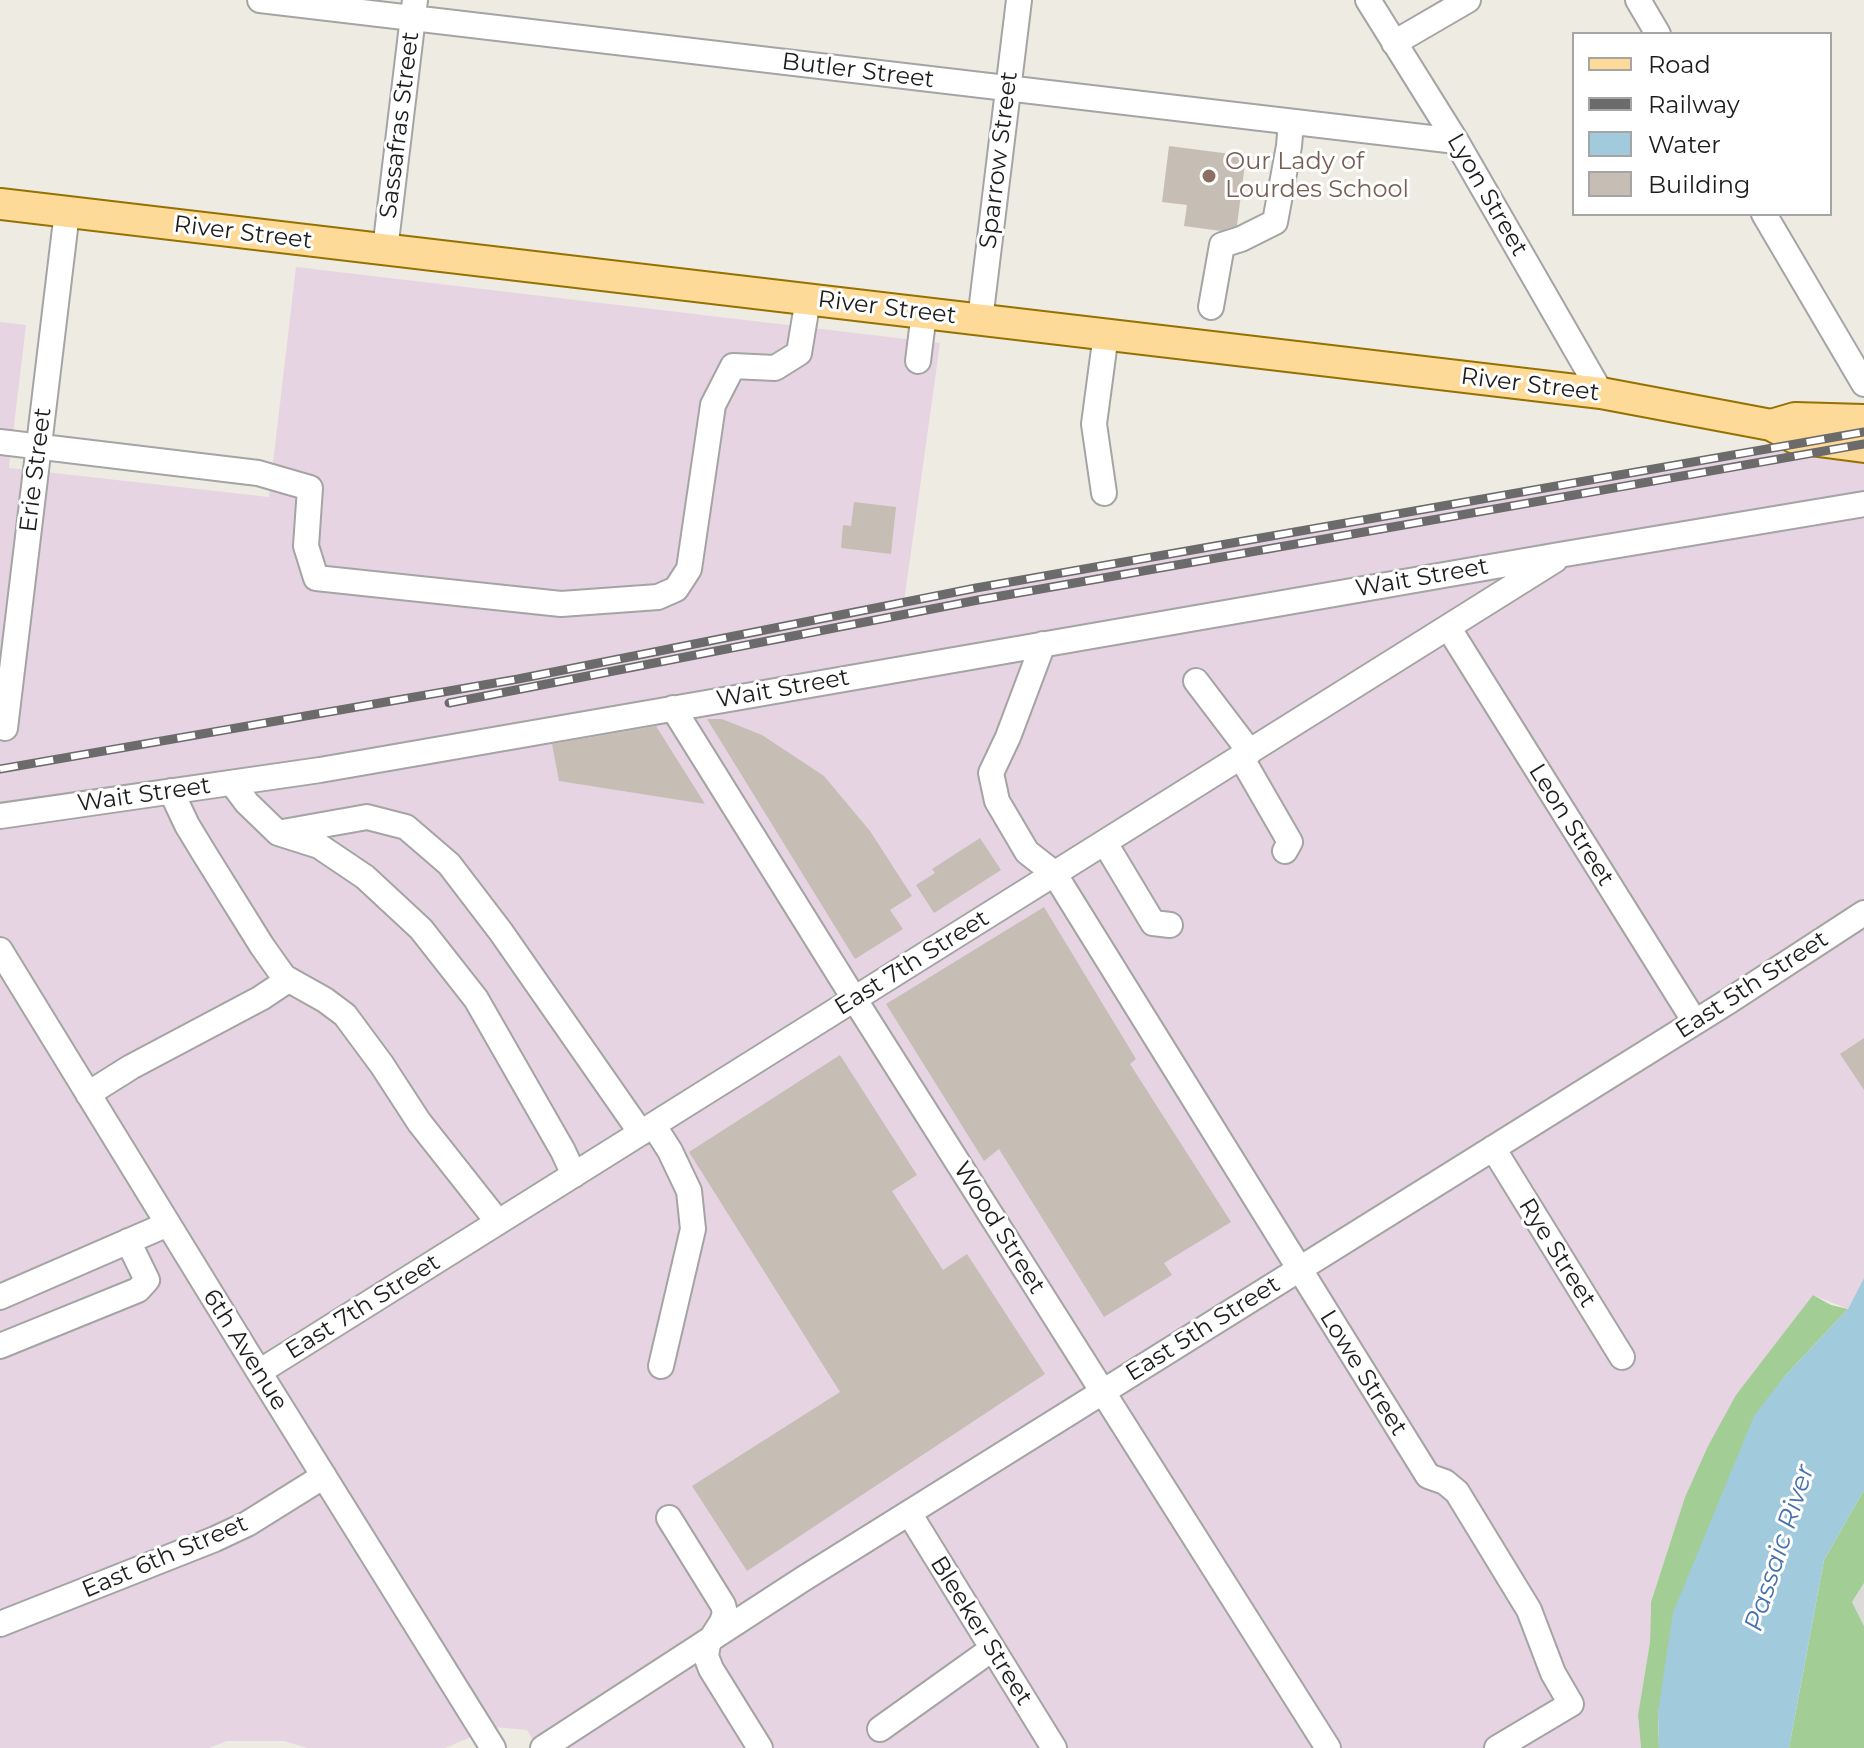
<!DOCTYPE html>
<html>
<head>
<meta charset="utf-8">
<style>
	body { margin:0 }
	#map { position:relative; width:1864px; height:1748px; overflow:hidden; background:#eeebe2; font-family:Montserrat,sans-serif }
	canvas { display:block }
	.legend { position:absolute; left:1572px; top:32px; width:260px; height:184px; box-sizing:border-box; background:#fff; border:2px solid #a5a5a5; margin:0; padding:10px 14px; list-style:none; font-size:24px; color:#1d1d1d }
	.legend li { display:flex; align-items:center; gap:16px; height:40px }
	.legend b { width:40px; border:2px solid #a5a5a5 }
</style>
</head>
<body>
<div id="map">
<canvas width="1864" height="1748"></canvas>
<ul class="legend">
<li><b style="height:10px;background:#fdda98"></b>Road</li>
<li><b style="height:10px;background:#6b6b6b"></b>Railway</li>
<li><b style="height:22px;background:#a1cadd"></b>Water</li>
<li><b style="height:22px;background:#c6beb5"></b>Building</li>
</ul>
</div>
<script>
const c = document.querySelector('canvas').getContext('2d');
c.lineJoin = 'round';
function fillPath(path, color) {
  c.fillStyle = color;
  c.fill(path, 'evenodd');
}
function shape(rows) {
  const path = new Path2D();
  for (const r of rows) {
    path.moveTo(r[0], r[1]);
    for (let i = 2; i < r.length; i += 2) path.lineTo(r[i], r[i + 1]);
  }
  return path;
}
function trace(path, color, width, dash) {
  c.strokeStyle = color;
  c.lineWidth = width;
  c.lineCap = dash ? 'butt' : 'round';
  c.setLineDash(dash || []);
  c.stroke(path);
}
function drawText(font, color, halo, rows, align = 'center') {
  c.font = font + ' Montserrat,sans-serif';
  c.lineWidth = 6;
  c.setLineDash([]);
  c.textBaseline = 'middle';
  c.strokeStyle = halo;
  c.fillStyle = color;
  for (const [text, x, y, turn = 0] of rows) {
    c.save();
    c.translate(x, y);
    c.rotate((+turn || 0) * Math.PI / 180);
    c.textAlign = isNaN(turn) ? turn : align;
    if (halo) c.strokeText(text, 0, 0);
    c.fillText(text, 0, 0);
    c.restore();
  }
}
fillPath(shape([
	[1864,1583,1864,1626,1852,1602]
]), '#dbdad9');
fillPath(shape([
	[296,267,940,343,904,602,1864,431,1864,1278,1848,1309,1813,1295,1708,1446,1685,1497,1651,1602,1650,1642,1638,1715,1641,1748,538,1748,527,1730,494,1727,445,1748,307,1748,284,1741,227,1741,209,1748,0,1748,0,322,26,325,9,468,269,497]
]), '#e7d4e2');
fillPath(shape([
	[1813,1295,1831,1305,1848,1309,1783,1378,1658,1712,1659,1748,1641,1748,1638,1715,1650,1642,1651,1602,1685,1497,1708,1446,1736,1395],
	[1864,1490,1864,1583,1852,1602,1864,1626,1864,1748,1789,1748,1824,1560]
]), '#a2ce96');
fillPath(shape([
	[1864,1278,1864,1490,1824,1560,1789,1748,1659,1748,1658,1712,1673,1613,1754,1416,1783,1378,1848,1309]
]), '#a1cadd');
fillPath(shape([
	[1169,146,1246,156,1236,233,1184,226,1187,205,1162,202],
	[854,502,896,507,891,554,841,548,843,525,851,526],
	[707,719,722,719,762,735,824,776,870,831,912,896,890,910,903,929,855,959],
	[656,726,705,804,559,781,552,744],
	[980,838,1001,870,934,913,916,885,935,873,932,869],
	[1044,907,1136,1059,1130,1064,1231,1222,1164,1263,1172,1275,1104,1317,999,1149,984,1161,886,1004],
	[1864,1038,1864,1090,1840,1054],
	[840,1055,917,1175,892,1191,943,1270,967,1254,1045,1374,747,1571,692,1486,840,1392,689,1152]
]), '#c6beb5');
const minor = shape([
	[260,0,1456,141],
	[1368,0,1456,141,1601,393],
	[1638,0,1658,34],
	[1394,43,1468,0],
	[1764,214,1864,384],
	[385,250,415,0],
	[1211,307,1222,245,1241,239,1275,222,1289,146,1291,122],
	[980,320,1019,0],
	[918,361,924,313],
	[0,442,258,473,310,488,306,546,316,578,561,604,658,597,676,589,689,569,713,405,733,366,775,368,799,353,808,299],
	[1104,493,1094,424,1106,334],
	[1448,627,1695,1022],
	[1043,644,1008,737,991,773,997,801,1027,852,1054,873,1428,1476,1445,1482,1457,1492,1529,1610,1553,1673,1571,1704,1497,1748],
	[1196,681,1250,752],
	[673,708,855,1000,1328,1748],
	[5,728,67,212],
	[1241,757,1290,842,1285,851],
	[232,783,247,803,278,833,319,846,365,877,421,929,476,999,563,1151,574,1175],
	[171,791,187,825,204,853,262,946,284,977,325,1000,345,1015,382,1065,419,1122,498,1222],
	[0,816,320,770,1565,554,1864,504],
	[283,832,367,817,406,827,449,864,501,932,641,1133],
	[1105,843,1153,923,1170,925],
	[0,950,259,1372,493,1748],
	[88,1094,131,1067,261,998,288,980],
	[654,1126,670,1151,689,1191,693,1229,661,1366],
	[1493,1148,1622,1357],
	[0,1297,168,1224],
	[0,1346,138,1290,147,1280,128,1241],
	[259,1372,1555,560],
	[909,1513,1054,1748],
	[669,1518,723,1605,725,1613,722,1622,708,1644,706,1656,711,1669,760,1748],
	[0,1624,215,1539,247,1524,324,1476],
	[880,1729,992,1649],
	[543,1748,803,1579,1729,1001,1864,913]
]);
const major = shape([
	[0,204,1601,393,1771,425,1795,438,1864,447],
	[1771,425,1795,418,1864,420]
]);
trace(minor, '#a4a4a4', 28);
trace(major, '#957100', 34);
trace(minor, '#fff', 24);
trace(major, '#fdda98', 30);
const rail = shape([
	[449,703,978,600,1864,444],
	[0,769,518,679,976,588,1864,432]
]);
trace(rail, '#6b6b6b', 9);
trace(rail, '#fff', 6, [18]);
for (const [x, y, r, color] of [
	[1209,176,8,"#8d6e63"]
]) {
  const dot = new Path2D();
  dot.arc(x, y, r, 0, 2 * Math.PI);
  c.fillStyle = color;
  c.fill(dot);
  trace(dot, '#fff', 3);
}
drawText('24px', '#1d1d1d', '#fff', [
	["Butler Street",858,71,7],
	["Sassafras Street",400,125,-83],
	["Sparrow Street",999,160,-83],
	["Lyon Street",1487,195,60],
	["River Street",243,233,7],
	["River Street",887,308,7],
	["River Street",1530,385,7],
	["Erie Street",36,470,-83],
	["Wait Street",1422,578,-10],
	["Wait Street",783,689,-10],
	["Wait Street",144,795,-8],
	["Leon Street",1571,825,58],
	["East 7th Street",912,963,-32],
	["East 5th Street",1752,985,-33],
	["Wood Street",999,1228,58],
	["Rye Street",1557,1253,58],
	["East 7th Street",363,1307,-32],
	["East 5th Street",1203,1329,-32],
	["6th Avenue",245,1350,58],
	["Lowe Street",1363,1373,58],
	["East 6th Street",165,1557,-23],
	["Bleeker Street",981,1631,58]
]);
drawText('24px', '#785e54', '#fff', [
	["Our Lady of",1225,162],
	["Lourdes School",1225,190]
], 'left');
drawText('italic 26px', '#4872ad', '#fff', [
	["Passaic River",1780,1548,-72]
]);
</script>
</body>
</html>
